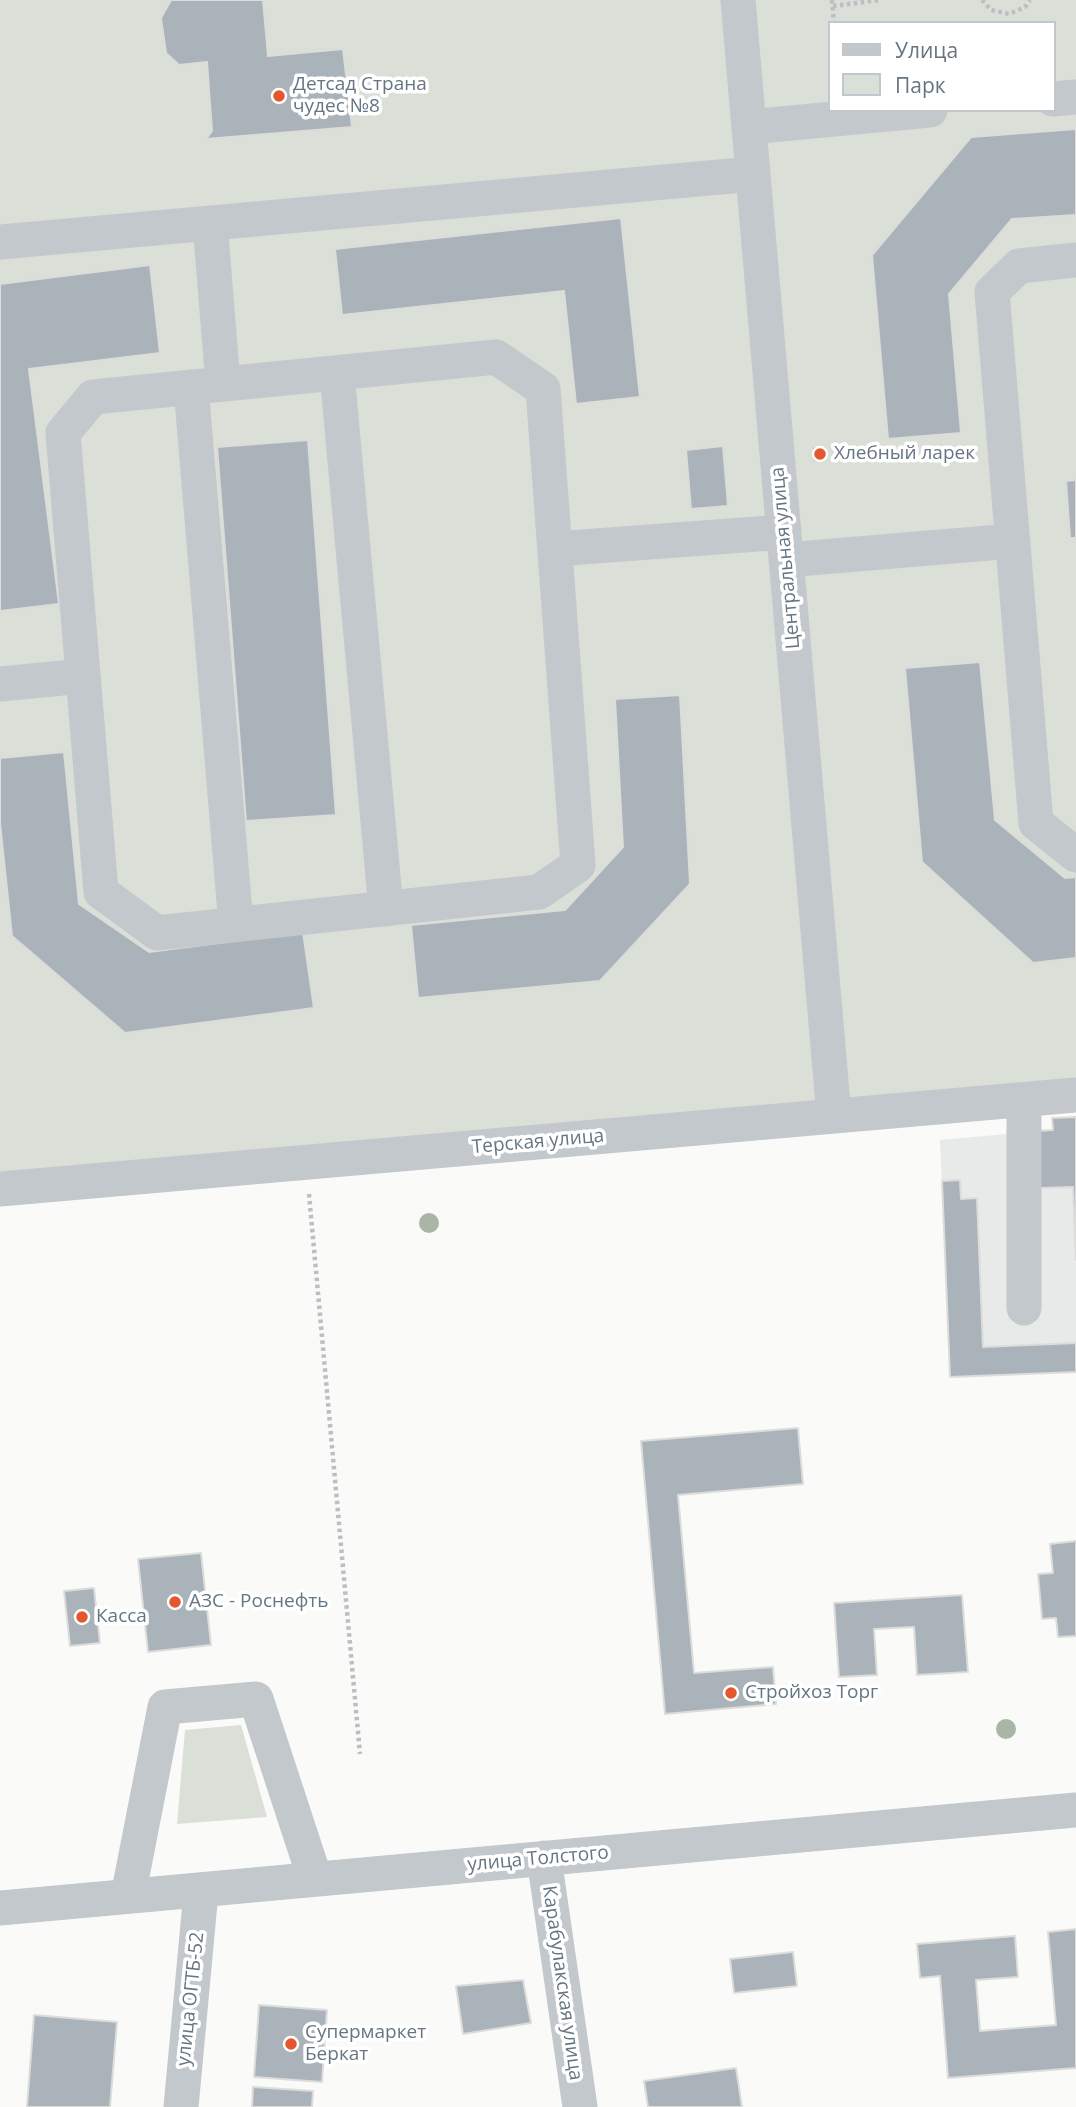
<!DOCTYPE html>
<html>
<head>
<meta charset="utf-8">
<style>
	body { margin:0 }
	#map { position:relative; width:1076px; height:2107px; overflow:hidden; background:#fafaf8; font-family:"Open Sans",sans-serif }
	canvas { display:block }
	.legend { position:absolute; left:828px; top:21px; width:228px; height:91px; box-sizing:border-box; background:#fff; border:2px solid #c1c8cd; margin:0; padding:9px 12px; list-style:none; font-size:21px; color:#657683 }
	.legend li { display:flex; align-items:center; gap:14px; height:35px }
	.legend b { width:35px; border:2px solid #c1c8cd }
</style>
</head>
<body>
<div id="map">
<canvas width="1076" height="2107"></canvas>
<ul class="legend">
<li><b style="height:9px;background:#c3c8cc"></b>Улица</li>
<li><b style="height:19px;background:#dadfd7"></b>Парк</li>
</ul>
</div>
<script>
const c = document.querySelector('canvas').getContext('2d');
c.lineJoin = 'round';
function fillPath(path, color) {
  c.fillStyle = color;
  c.fill(path, 'evenodd');
}
function shape(rows) {
  const path = new Path2D();
  for (const r of rows) {
    path.moveTo(r[0], r[1]);
    for (let i = 2; i < r.length; i += 2) path.lineTo(r[i], r[i + 1]);
  }
  return path;
}
function trace(path, color, width, dash) {
  c.strokeStyle = color;
  c.lineWidth = width;
  c.lineCap = dash ? 'butt' : 'round';
  c.setLineDash(dash || []);
  c.stroke(path);
}
function drawText(font, color, halo, rows, align = 'center') {
  c.font = font + ' "Open Sans",sans-serif';
  c.lineWidth = 7;
  c.setLineDash([]);
  c.textBaseline = 'middle';
  c.strokeStyle = halo;
  c.fillStyle = color;
  for (const [text, x, y, turn = 0] of rows) {
    c.save();
    c.translate(x, y);
    c.rotate((+turn || 0) * Math.PI / 180);
    c.textAlign = isNaN(turn) ? turn : align;
    if (halo) c.strokeText(text, 0, 0);
    c.fillText(text, 0, 0);
    c.restore();
  }
}
fillPath(shape([
	[1076,1117,1076,1372,950,1377,940,1140,1052,1130,1052,1118]
]), '#e8e9e9');
fillPath(shape([
	[0,0,1076,0,1076,1095,0,1189],
	[829,23,1053,23,1053,110,829,110],
	[241,1725,267,1817,177,1824,185,1730]
]), '#dadfd7');
const building = shape([
	[171,0,263,0,268,56,343,49,352,127,206,139,212,131,207,62,179,65,166,53,161,18,171,0],
	[1076,129,1076,215,1012,219,949,294,961,433,888,439,872,255,971,137,1076,129],
	[621,218,640,397,576,404,564,291,342,315,335,249,621,218],
	[150,265,160,353,29,369,59,604,0,611,0,284,150,265],
	[308,440,336,815,246,821,217,447,308,440],
	[723,446,728,506,691,509,686,450,723,446],
	[826,446,827,460,813,462,812,447,826,446],
	[1076,480,1076,538,1070,538,1066,481,1076,480],
	[980,662,995,820,1065,878,1076,877,1076,958,1033,963,922,862,905,668,980,662],
	[680,695,690,884,600,981,418,998,411,925,565,910,623,847,615,699,680,695],
	[64,752,79,904,149,952,303,932,314,1008,125,1033,12,936,0,823,0,758,64,752],
	[1076,1117,1076,1260,1073,1187,1039,1188,1037,1131,1053,1130,1052,1118,1076,1117],
	[960,1180,961,1199,977,1198,983,1347,1076,1343,1076,1372,950,1377,942,1181,960,1180],
	[798,1428,803,1484,678,1495,694,1673,773,1667,776,1704,665,1714,641,1441,798,1428],
	[1076,1541,1076,1636,1058,1637,1056,1618,1042,1619,1038,1574,1053,1573,1050,1544,1076,1541],
	[201,1553,211,1645,148,1652,138,1559,201,1553],
	[94,1588,100,1643,70,1646,64,1591,94,1588],
	[962,1595,968,1672,917,1675,914,1627,874,1629,877,1675,839,1677,834,1603,962,1595],
	[1076,1929,1076,2068,948,2078,940,1976,920,1978,917,1944,1015,1936,1018,1977,976,1980,980,2031,1056,2025,1048,1932,1076,1929],
	[793,1952,797,1986,734,1993,730,1959,793,1952],
	[523,1980,531,2023,463,2034,456,1986,523,1980],
	[259,2005,327,2010,322,2082,254,2077,259,2005],
	[34,2015,117,2022,110,2107,27,2107,34,2015],
	[736,2068,742,2107,648,2107,644,2081,736,2068],
	[253,2087,313,2091,312,2107,252,2107,253,2087]
]);
fillPath(building, '#aab3b9');
trace(building, '#dcdcda', 2);
trace(shape([
	[832,0,834,23],
	[982,0,991,10,1009,14,1025,7,1030,0],
	[833,6,880,0],
	[309,1194,360,1754]
]), '#bbbfc2', 4.5, [3.5, 3.5]);
trace(shape([
	[738,0,834,1116],
	[1053,99,1076,97],
	[749,127,930,110],
	[210,223,223,384],
	[0,242,753,174],
	[1076,260,1019,266,992,292,1036,823,1076,855],
	[496,357,543,389,578,865,539,892,157,933,101,892,63,433,93,397,496,357],
	[337,373,386,909],
	[191,387,236,925],
	[555,549,784,532],
	[786,560,1013,541],
	[0,684,83,676],
	[1024,1100,1024,1308],
	[0,1189,1076,1095],
	[544,1858,580,2107],
	[128,1896,165,1707,256,1699,315,1879],
	[0,1908,1076,1810],
	[181,2107,201,1892]
]), '#c3c8cc', 35);
c.fillStyle = '#aab4a7';
for (const [x, y] of [
	[429,1223],
	[1006,1729]
]) {
  c.beginPath();
  c.arc(x, y, 10, 0, 2 * Math.PI);
  c.fill();
}
for (const [x, y, r, color] of [
	[279,96,7,"#e4572e"],
	[820,454,7,"#e4572e"],
	[175,1602,7,"#e4572e"],
	[82,1617,7,"#e4572e"],
	[731,1693,7,"#e4572e"],
	[291,2044,7,"#e4572e"]
]) {
  const dot = new Path2D();
  dot.arc(x, y, r, 0, 2 * Math.PI);
  c.fillStyle = color;
  c.fill(dot);
  trace(dot, '#fff', 2.5);
}
drawText('19px', '#657683', '#fff', [
	["Детсад Страна",293,85],
	["чудес №8",293,107],
	["Хлебный ларек",834,454],
	["АЗС - Роснефть",189,1602],
	["Касса",96,1617],
	["Стройхоз Торг",745,1693],
	["Супермаркет",305,2033],
	["Беркат",305,2055]
], 'left');
drawText('19px', '#657683', '#fff', [
	["Центральная улица",786,558,-95],
	["Терская улица",538,1142,-5],
	["улица Толстого",538,1859,-5],
	["Карабулакская улица",562,1983,82],
	["улица ОГТБ-52",191,1999,-84]
]);
</script>
</body>
</html>
